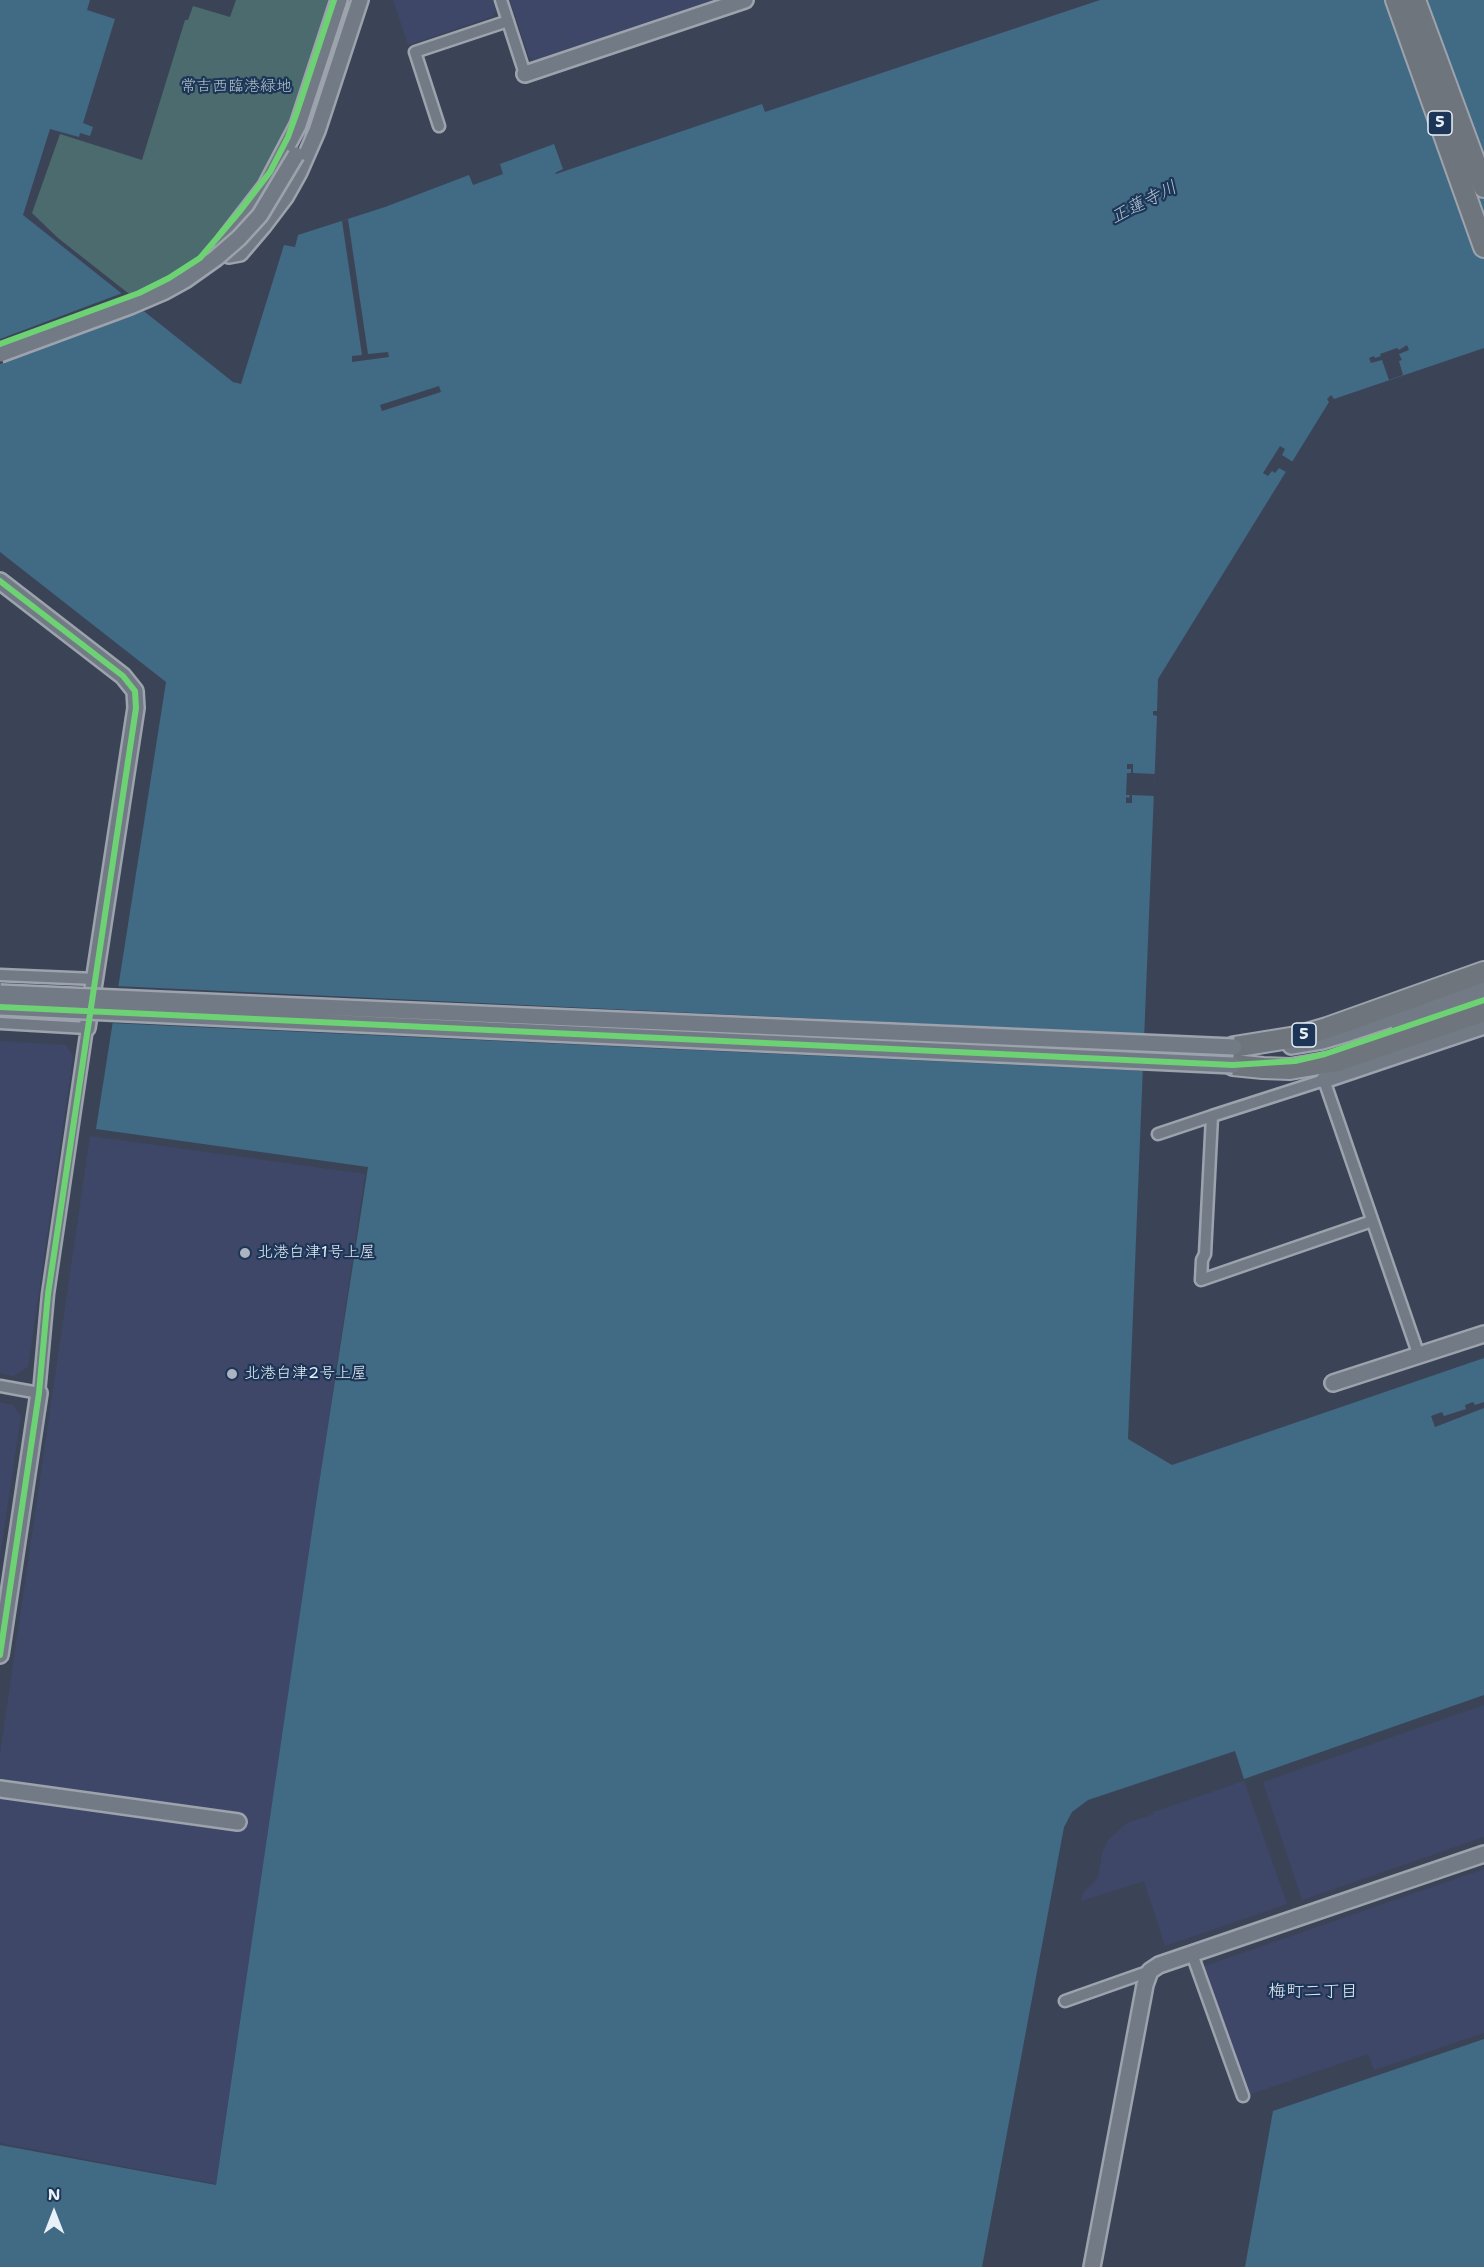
<!DOCTYPE html>
<html>
<head>
<meta charset="utf-8">
<style>
	body { margin:0 }
	#map { position:relative; width:1484px; height:2267px; overflow:hidden; background:#3b4457; font-family:"Shantell Sans",sans-serif }
	canvas { display:block }
	.north { position:absolute; left:24px; top:2183px; width:60px; height:60px; -webkit-text-stroke:4px #1d3557; paint-order:stroke; rotate:0deg; font-size:16px; font-weight:700; line-height:24px; text-align:center; color:#e8f1f8 }
	.north::after { content:''; display:block; margin:auto; width:21px; height:27px; background:#e8f1f8; clip-path:polygon(50% 0,100% 100%,50% 72%,0 100%) }
</style>
</head>
<body>
<div id="map">
<canvas width="1484" height="2267"></canvas>
<div class="north">N</div>
</div>
<script>
const c = document.querySelector('canvas').getContext('2d');
c.lineJoin = 'round';
function fillPath(path, color) {
  c.fillStyle = color;
  c.fill(path, 'evenodd');
}
function shape(rows) {
  const path = new Path2D();
  for (const r of rows) {
    path.moveTo(r[0], r[1]);
    for (let i = 2; i < r.length; i += 2) path.lineTo(r[i], r[i + 1]);
  }
  return path;
}
function trace(path, color, width, dash) {
  c.strokeStyle = color;
  c.lineWidth = width;
  c.lineCap = dash ? 'butt' : 'round';
  c.setLineDash(dash || []);
  c.stroke(path);
}
function drawText(font, color, halo, rows, align = 'center') {
  c.font = font + ' "Shantell Sans","Klee One",sans-serif';
  c.lineWidth = 4.5;
  c.setLineDash([]);
  c.textBaseline = 'middle';
  c.strokeStyle = halo;
  c.fillStyle = color;
  for (const [text, x, y, turn = 0] of rows) {
    c.save();
    c.translate(x, y);
    c.rotate((+turn || 0) * Math.PI / 180);
    c.textAlign = isNaN(turn) ? turn : align;
    if (halo) c.strokeText(text, 0, 0);
    c.fillText(text, 0, 0);
    c.restore();
  }
}
fillPath(shape([
	[393,0,493,0,496,10,493,16,408,45],
	[510,0,714,0,535,60,529,57],
	[0,1041,66,1045,73,1056,28,1367,13,1376,0,1373],
	[90,1136,365,1174,216,2184,0,2143,0,1754],
	[0,1402,13,1405,21,1416,0,1557],
	[1484,1705,1484,1837,1302,1900,1263,1782],
	[1244,1781,1287,1904,1165,1946,1144,1881,1081,1901,1083,1893,1098,1878,1102,1853,1108,1840,1127,1823,1154,1814,1153,1812],
	[1484,1869,1484,2033,1374,2070,1368,2054,1248,2095,1202,1967]
]), '#3e4767');
fillPath(shape([
	[236,0,336,0,286,144,219,244,204,260,172,280,133,297,58,238,32,213,60,134,142,160,185,20,188,20,193,6,230,17]
]), '#4b6b6e');
fillPath(shape([
	[0,0,90,0,87,10,115,19,83,123,93,127,90,136,80,133,79,137,50,129,23,215,233,382,241,384,284,245,295,247,298,235,385,207,469,175,473,185,503,174,500,164,554,144,563,169,555,173,556,174,762,104,765,112,1100,0,1484,0,1484,348,1334,399,1331,395,1327,399,1329,402,1158,679,1157,711,1153,711,1153,715,1157,716,1128,1439,1172,1465,1484,1358,1484,1695,1244,1779,1235,1751,1088,1800,1072,1812,1064,1827,982,2267,0,2267,0,2145,216,2185,317,1497,368,1167,96,1129,166,682,0,552],
	[1484,2039,1484,2267,1245,2267,1273,2111]
]), '#416a84');
fillPath(shape([
	[348,219,368,354,388,352,389,357,352,362,352,356,362,355,342,221],
	[125,292,147,310,0,364,0,339],
	[1407,345,1409,350,1399,354,1402,360,1399,361,1403,375,1389,380,1382,360,1371,363,1369,358,1374,356,1375,358,1381,356,1380,354,1397,348,1399,350],
	[439,386,441,392,382,411,380,405],
	[1280,446,1285,449,1282,455,1293,462,1286,472,1279,468,1275,473,1272,471,1268,476,1263,473],
	[1127,764,1133,764,1133,773,1155,774,1154,796,1132,795,1132,803,1126,803,1126,797,1129,798,1130,795,1126,795,1127,773,1131,773,1131,769,1127,769],
	[115,986,1147,1034,1146,1071,110,1023],
	[1473,1402,1475,1405,1484,1402,1484,1408,1435,1427,1431,1416,1442,1412,1444,1416,1466,1409,1465,1405]
]), '#3b4457');
const street = shape([
	[501,0,525,74],
	[439,126,415,52,508,21],
	[0,975,95,979],
	[0,1023,87,1028,48,1294,39,1393,0,1386],
	[1158,1134,1212,1116],
	[1372,1221,1201,1280,1202,1260,1205,1254,1212,1116,1324,1080,1419,1356],
	[1192,1954,1243,2096],
	[1065,2001,1150,1971]
]);
const secondary = shape([
	[339,0,298,125,266,186,225,239,222,246,225,253,229,255,240,253,263,226,285,197,299,172,317,131,360,0],
	[525,74,745,0],
	[0,581,123,676,135,691,136,708,87,1028],
	[1399,1030,1484,1000],
	[1291,1046,1322,1041,1349,1033,1484,988],
	[1324,1080,1484,1026],
	[1333,1383,1484,1334],
	[0,1655,39,1393],
	[0,1789,238,1822],
	[1092,2267,1145,1985,1150,1971,1159,1965,1484,1854]
]);
const highway = shape([
	[1396,0,1484,247],
	[1415,0,1484,187],
	[1234,1047,1296,1037,1327,1028,1484,972],
	[1233,1065,1263,1068,1290,1069,1337,1061,1484,1011]
]);
trace(street, '#9da3ad', 15);
trace(secondary, '#9da3ad', 20);
trace(highway, '#9da3ad', 24);
trace(street, '#727a85', 10);
trace(secondary, '#727a85', 15);
trace(highway, '#6e757c', 20);
const secondaryBridge = shape([
	[0,354,130,306,165,291,185,280,216,258,239,238,260,215,296,155],
	[0,993,1234,1047],
	[0,1007,1233,1065]
]);
trace(secondaryBridge, '#9da3ad', 20, []);
trace(secondaryBridge, '#727a85', 15);
trace(shape([
	[0,344,139,293,169,278,200,258,240,211,270,172,288,137,297,112,334,0],
	[0,581,123,676,135,691,136,708,48,1294,39,1393,0,1655],
	[0,1007,1233,1065,1295,1061,1325,1054,1484,1000]
]), '#6cd273', 6);
for (const [x, y, r, color] of [
	[245,1253,6,"#abb4c0"],
	[232,1374,6,"#abb4c0"]
]) {
  const dot = new Path2D();
  dot.arc(x, y, r, 0, 2 * Math.PI);
  c.fillStyle = color;
  c.fill(dot);
  trace(dot, '#1d3557', 2);
}
for (const [x, y, w] of [
	[1440,123,24],
	[1304,1035,24]
]) {
  const box = new Path2D();
  box.roundRect(x - w / 2, y - 12, w, 24, 4.5);
  c.fillStyle = '#1d3557';
  c.fill(box);
  trace(box, '#e8f1f8', 1.5);
}
drawText('bold 15px', '#e8f1f8', null, [
	["5",1440,123],
	["5",1304,1035]
]);
drawText('16px', '#b2c4c9', '#1d3557', [
	["常吉西臨港緑地",236,87]
]);
drawText('16px', '#e8f1f8', '#1d3557', [
	["北港白津1号上屋",257,1253],
	["北港白津2号上屋",244,1374]
], 'left');
drawText('italic 18px', '#aec3d1', '#1d3557', [
	["正蓮寺川",1144,203,-27]
]);
drawText('18px', '#e8f1f8', '#1d3557', [
	["梅町二丁目",1313,1992]
]);
</script>
</body>
</html>
